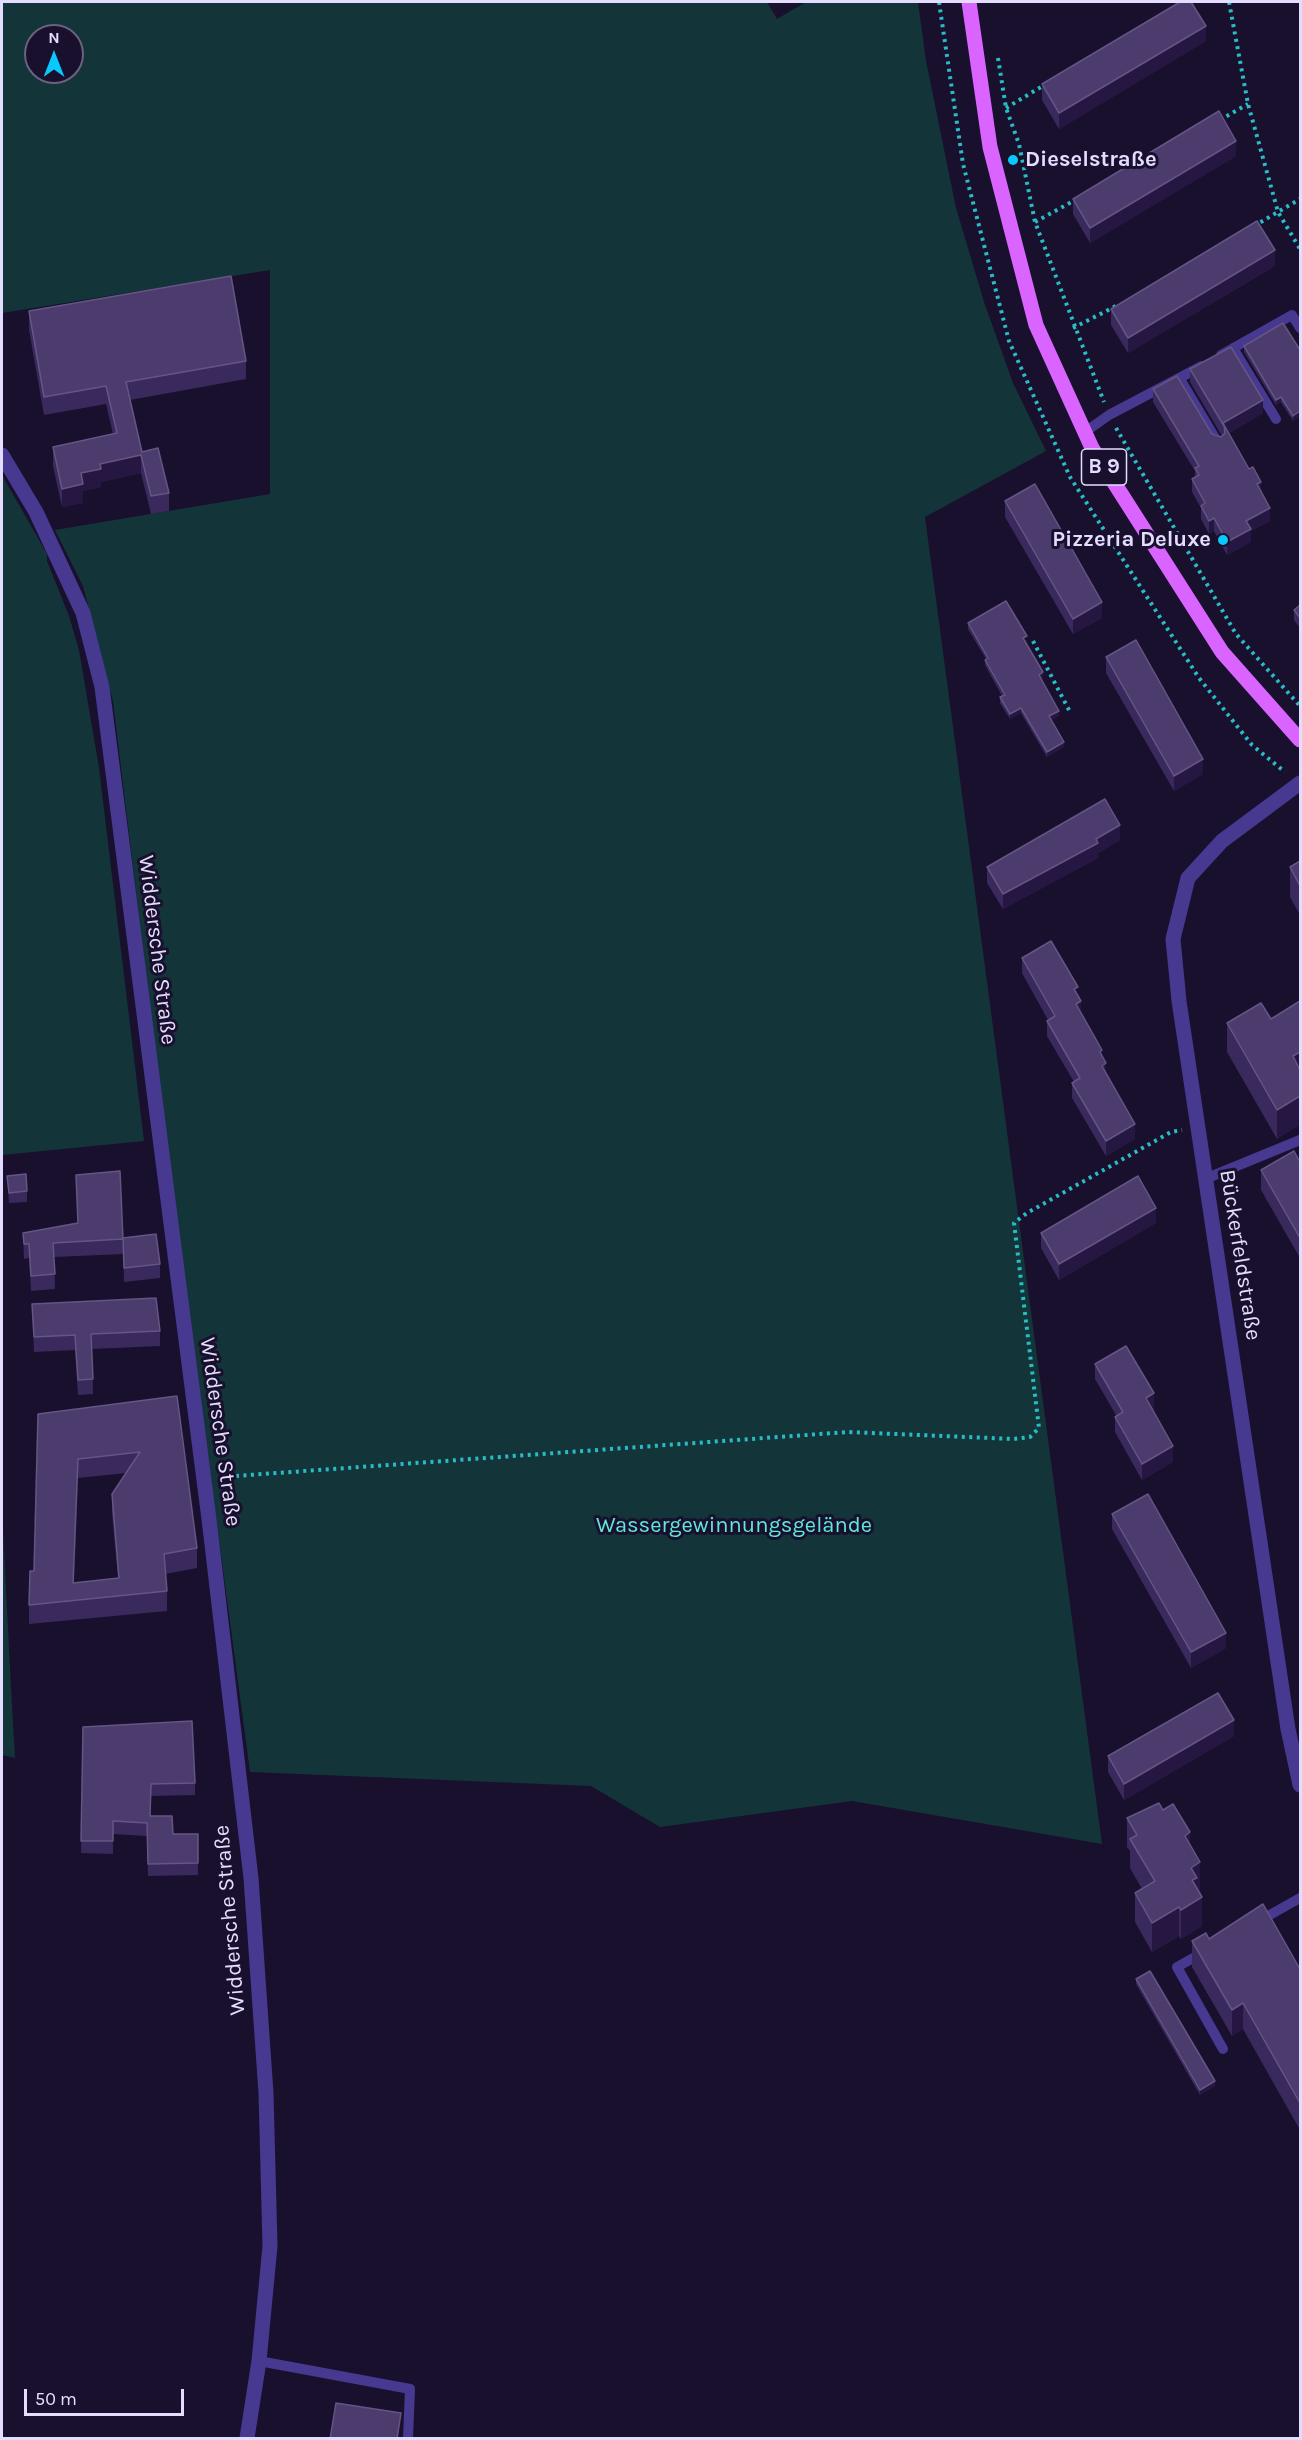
<!DOCTYPE html>
<html>
<head>
<meta charset="utf-8">
<style>
	body { margin:0 }
	#map { position:relative; width:1302px; height:2440px; overflow:hidden; background:#19102e; font-family:Karla,sans-serif }
	canvas { display:block }
	.frame { position:absolute; inset:0; border:3px solid #e5ddff; pointer-events:none }
	.north { position:absolute; left:24px; top:24px; width:60px; height:60px; box-sizing:border-box; background:#19102e; border:2px solid #6b6282; border-radius:50%; rotate:0deg; font-size:16px; font-weight:700; line-height:24px; text-align:center; color:#e5ddff }
	.north::after { content:''; display:block; margin:auto; width:21px; height:27px; background:#09c7ff; clip-path:polygon(50% 0,100% 100%,50% 72%,0 100%) }
	.scale { position:absolute; left:24px; top:2389px; width:160px; height:27px; box-sizing:border-box; border:3px solid #e5ddff; border-top:0; padding-left:8px; font-size:18px; line-height:21px; white-space:nowrap; color:#e5ddff; -webkit-text-stroke:4px #19102e; paint-order:stroke }
</style>
</head>
<body>
<div id="map">
<canvas width="1302" height="2440"></canvas>
<div class="frame"></div>
<div class="north">N</div>
<div class="scale">50 m</div>
</div>
<script>
const c = document.querySelector('canvas').getContext('2d');
c.lineJoin = 'round';
function fillPath(path, color) {
  c.fillStyle = color;
  c.fill(path, 'evenodd');
}
function shape(rows) {
  const path = new Path2D();
  for (const r of rows) {
    path.moveTo(r[0], r[1]);
    for (let i = 2; i < r.length; i += 2) path.lineTo(r[i], r[i + 1]);
  }
  return path;
}
function trace(path, color, width, dash) {
  c.strokeStyle = color;
  c.lineWidth = width;
  c.lineCap = dash ? 'butt' : 'round';
  c.setLineDash(dash || []);
  c.stroke(path);
}
function drawText(font, color, halo, rows, align = 'center') {
  c.font = font + ' Karla,sans-serif';
  c.lineWidth = 6;
  c.setLineDash([]);
  c.textBaseline = 'middle';
  c.strokeStyle = halo;
  c.fillStyle = color;
  for (const [text, x, y, turn = 0] of rows) {
    c.save();
    c.translate(x, y);
    c.rotate((+turn || 0) * Math.PI / 180);
    c.textAlign = isNaN(turn) ? turn : align;
    if (halo) c.strokeText(text, 0, 0);
    c.fillText(text, 0, 0);
    c.restore();
  }
}
fillPath(shape([
	[2,2,767,2,777,19,806,2,918,2,926,61,956,208,985,305,1013,383,1046,451,925,517,1102,1844,852,1801,660,1827,591,1786,250,1772,167,1148,113,701,83,586,55,530,270,494,270,270,2,313],
	[36,36,72,36,72,72,36,72],
	[2,475,47,554,47,561,69,616,79,650,99,768,144,1141,2,1155],
	[2,1511,11,1688,15,1758,2,1755]
]), '#133539');
trace(shape([
	[939,2,963,164,1009,341,1070,477,1199,678,1252,745,1285,772],
	[1229,2,1248,104,1278,212,1300,249],
	[998,58,1006,108,1019,144,1035,222,1104,402],
	[1006,108,1046,84],
	[1220,120,1248,104],
	[1035,222,1077,199],
	[1254,226,1300,199],
	[1073,328,1118,305],
	[1116,428,1236,634,1300,706],
	[1033,641,1070,712],
	[221,1477,848,1432,1014,1439,1030,1437,1039,1428,1014,1223,1027,1213,1171,1132,1182,1130]
]), '#29bcc7', 4, [3, 4.5]);
trace(shape([
	[1233,348,1276,419],
	[1221,355,1292,315,1300,328],
	[1180,379,1218,443],
	[1085,432,1109,415,1202,366],
	[1205,1179,1300,1140],
	[1259,1921,1300,1898],
	[1204,1952,1177,1967,1223,2049],
	[259,2361,410,2389,408,2438]
]), '#473890', 10);
trace(shape([
	[1300,783,1222,841,1188,878,1173,939,1179,1001,1288,1729,1300,1785]
]), '#473890', 15);
trace(shape([
	[2,455,36,512,83,613,102,687,209,1519,251,1878,266,2093,270,2246,259,2361,247,2438]
]), '#473890', 15);
trace(shape([
	[969,2,990,147,1036,325,1092,448,1222,652,1300,740]
]), '#d964ff', 15);
fillPath(shape([
	[1206,41,1059,129,1042,100,1042,84],
	[1236,156,1090,243,1073,214,1073,199],
	[1275,266,1128,353,1111,325,1111,309],
	[29,311,246,361,246,379,130,400,142,452,169,493,169,511,151,514,141,473,101,482,101,487,83,491,83,503,62,507,53,466,53,447,113,434,106,404,44,415,29,330],
	[1244,346,1300,350,1300,416,1293,421,1281,402,1276,405,1244,352],
	[1190,369,1263,413,1229,433,1261,492,1270,521,1251,531,1251,542,1227,555,1214,531,1209,534,1201,519,1201,508,1192,492,1192,479,1195,477,1195,471,1153,402,1153,389,1212,434,1221,437,1222,436,1190,382],
	[1005,501,1102,618,1073,634,1005,517],
	[1300,605,1300,628,1294,620,1294,610],
	[968,623,1027,641,1025,642,1043,678,1041,679,1059,716,1051,720,1064,747,1047,757,1021,713,1010,719,1000,703,1000,697,1002,696,985,665,985,660,986,659,968,629],
	[1106,657,1203,774,1174,791,1106,673],
	[1120,840,1098,853,1098,858,1003,909,987,883,987,867],
	[1300,861,1300,915,1290,897,1290,867],
	[1022,958,1078,995,1081,1013,1102,1057,1106,1074,1135,1139,1106,1156,1072,1098,1072,1083,1074,1082,1047,1036,1047,1021,1048,1020,1022,973],
	[1300,1001,1277,1139,1227,1052,1227,1023,1271,1019],
	[1300,1162,1300,1258,1261,1190,1261,1170],
	[76,1175,123,1239,123,1254,54,1257,55,1289,31,1291,29,1258,24,1259,23,1233,78,1224],
	[7,1176,27,1191,27,1202,9,1203],
	[1156,1223,1059,1280,1041,1248,1041,1233],
	[123,1238,160,1264,160,1278,124,1282],
	[32,1304,160,1331,160,1346,92,1349,93,1394,78,1395,75,1350,34,1352],
	[1095,1364,1154,1409,1152,1410,1173,1462,1142,1480,1115,1432,1115,1417,1116,1415,1095,1379],
	[177,1396,197,1548,197,1568,165,1574,167,1591,167,1611,29,1624,29,1605,34,1571,38,1414],
	[126,1473,112,1494,112,1513,118,1578,74,1583,78,1478],
	[1112,1514,1226,1648,1191,1668,1112,1529],
	[83,1727,195,1783,195,1795,151,1796,151,1816,173,1834,198,1834,198,1875,148,1876,147,1836,113,1834,113,1854,81,1853],
	[1234,1736,1124,1800,1108,1772,1108,1756],
	[1163,1810,1190,1844,1200,1891,1199,1892,1202,1926,1181,1939,1179,1936,1152,1952,1135,1922,1135,1893,1142,1889,1130,1868,1130,1851,1127,1847,1127,1818],
	[1209,1939,1300,1969,1300,2130,1243,2029,1232,2036,1192,1967,1192,1941],
	[1136,1979,1215,2086,1200,2095,1136,1984]
]), '#3a295c');
fillPath(shape([
	[1206,26,1206,41,1059,129,1059,113],
	[1236,141,1236,156,1090,243,1090,228],
	[1275,250,1275,266,1128,353,1128,338],
	[1281,397,1281,402,1276,405,1276,400],
	[1263,400,1263,413,1225,435,1223,423],
	[1300,411,1300,416,1293,421,1293,416],
	[141,455,141,473,101,482,101,487,83,491,83,503,62,507,62,489,81,473,100,464],
	[1261,482,1261,494,1257,484],
	[1270,508,1270,521,1251,531,1251,542,1227,555,1227,542,1246,521],
	[1214,518,1214,531,1209,534,1209,521],
	[1102,602,1102,618,1073,634,1073,619],
	[1043,672,1043,678,1039,681,1039,675],
	[1021,708,1021,713,1010,719,1010,714],
	[1059,711,1059,716,1049,721,1049,716],
	[1064,742,1064,747,1047,757,1047,752],
	[1203,759,1203,774,1174,791,1174,776],
	[1120,825,1120,840,1098,853,1098,858,1003,909,1003,894],
	[1081,1001,1081,1017,1076,1004],
	[1300,1052,1300,1081,1293,1056],
	[1106,1063,1106,1079,1102,1066],
	[1300,1096,1300,1125,1277,1139,1277,1110],
	[1135,1124,1135,1139,1106,1156,1106,1141],
	[1156,1208,1156,1223,1059,1280,1059,1264],
	[1154,1393,1154,1409,1146,1414,1146,1398],
	[1173,1446,1173,1462,1142,1480,1142,1464],
	[78,1459,78,1478,73,1603,73,1583],
	[1226,1633,1226,1648,1191,1668,1191,1652],
	[1234,1720,1234,1736,1124,1800,1124,1784],
	[1190,1832,1190,1862,1185,1836],
	[1200,1862,1200,1891,1197,1894,1202,1897,1202,1926,1181,1939,1181,1910,1191,1868],
	[1179,1907,1179,1936,1152,1952,1152,1923],
	[1243,2003,1243,2029,1232,2036,1232,2010],
	[1215,2081,1215,2086,1200,2095,1200,2090]
]), '#251742');
const building = shape([
	[1180,2,1191,2,1206,26,1059,113,1042,84,1180,2],
	[1219,111,1236,141,1090,228,1073,199,1219,111],
	[1257,221,1275,250,1128,338,1111,309,1257,221],
	[231,276,246,361,126,382,142,452,158,448,169,493,151,496,141,455,100,464,101,469,81,473,83,484,62,489,53,447,117,433,106,386,44,397,29,311,231,276],
	[1283,323,1300,350,1300,411,1293,416,1281,397,1276,400,1244,346,1283,323],
	[1231,347,1263,400,1223,423,1249,469,1253,467,1261,482,1257,484,1270,508,1246,521,1251,529,1227,542,1214,518,1209,521,1201,506,1205,503,1192,479,1199,475,1195,468,1199,466,1153,389,1177,376,1212,434,1221,437,1225,433,1224,426,1190,369,1231,347],
	[1035,484,1102,602,1073,619,1005,501,1035,484],
	[1006,601,1027,636,1023,638,1043,672,1039,675,1059,711,1049,716,1064,742,1047,752,1021,708,1010,714,1000,697,1005,695,985,660,988,658,968,623,1006,601],
	[1300,605,1300,618,1294,610,1300,605],
	[1136,640,1203,759,1174,776,1106,657,1136,640],
	[1105,799,1120,825,1096,839,1098,843,1003,894,987,867,1105,799],
	[1300,861,1300,886,1290,867,1300,861],
	[1051,941,1078,987,1074,989,1081,1001,1076,1004,1102,1050,1100,1052,1106,1063,1102,1066,1135,1124,1106,1141,1072,1083,1080,1078,1047,1021,1055,1016,1022,958,1051,941],
	[1300,1001,1300,1052,1293,1056,1300,1070,1300,1096,1277,1110,1227,1023,1261,1003,1271,1019,1300,1001],
	[1294,1151,1300,1162,1300,1238,1261,1170,1294,1151],
	[120,1171,123,1239,53,1243,55,1274,31,1276,29,1244,24,1244,23,1233,78,1223,76,1175,120,1171],
	[26,1174,27,1191,9,1193,7,1176,26,1174],
	[1138,1176,1156,1208,1059,1264,1041,1233,1138,1176],
	[156,1234,160,1264,124,1268,123,1238,156,1234],
	[156,1298,160,1331,91,1334,93,1379,78,1380,75,1335,34,1337,32,1304,156,1298],
	[1126,1346,1154,1393,1146,1398,1173,1446,1142,1464,1115,1417,1123,1412,1095,1364,1126,1346],
	[177,1396,197,1548,164,1554,167,1591,29,1605,30,1571,34,1571,38,1414,177,1396],
	[140,1452,112,1494,119,1578,73,1583,78,1459,140,1452],
	[1148,1494,1226,1633,1191,1652,1112,1514,1148,1494],
	[1218,1693,1234,1720,1124,1784,1108,1756,1218,1693],
	[192,1721,195,1783,151,1784,150,1816,172,1816,173,1834,198,1834,198,1863,148,1864,147,1823,113,1821,113,1841,81,1841,83,1727,192,1721],
	[1159,1803,1163,1810,1173,1804,1190,1832,1185,1836,1200,1862,1191,1868,1197,1878,1192,1880,1202,1897,1181,1910,1179,1907,1152,1923,1135,1893,1155,1881,1130,1839,1137,1835,1127,1818,1159,1803],
	[1263,1904,1300,1969,1300,2103,1243,2003,1232,2010,1192,1941,1206,1933,1209,1939,1263,1904],
	[1150,1971,1215,2081,1200,2090,1136,1979,1150,1971],
	[336,2403,401,2413,397,2439,330,2439,336,2403]
]);
fillPath(building, '#4c3c6e');
trace(building, '#645584', 1.5);
for (const [x, y, r, color] of [
	[1013,160,6,"#09c7ff"],
	[1223,540,6,"#09c7ff"]
]) {
  const dot = new Path2D();
  dot.arc(x, y, r, 0, 2 * Math.PI);
  c.fillStyle = color;
  c.fill(dot);
  trace(dot, '#19102e', 2);
}
for (const [x, y, w] of [
	[1104,467,45]
]) {
  const box = new Path2D();
  box.roundRect(x - w / 2, y - 18, w, 36, 4.5);
  c.fillStyle = '#19102e';
  c.fill(box);
  trace(box, '#e5ddff', 1.5);
}
drawText('bold 21px', '#e5ddff', null, [
	["B 9",1104,467]
]);
drawText('bold 22px', '#e5ddff', '#19102e', [
	["Dieselstraße",1025,160],
	["Pizzeria Deluxe",1211,540,"right"]
], 'left');
drawText('22px', '#e5ddff', '#19102e', [
	["Widdersche Straße",157,950,83],
	["Bückerfeldstraße",1240,1255,81],
	["Widdersche Straße",220,1432,82],
	["Widdersche Straße",230,1920,-95]
]);
drawText('22px', '#60e8d8', '#19102e', [
	["Wassergewinnungsgelände",734,1526]
]);
</script>
</body>
</html>
